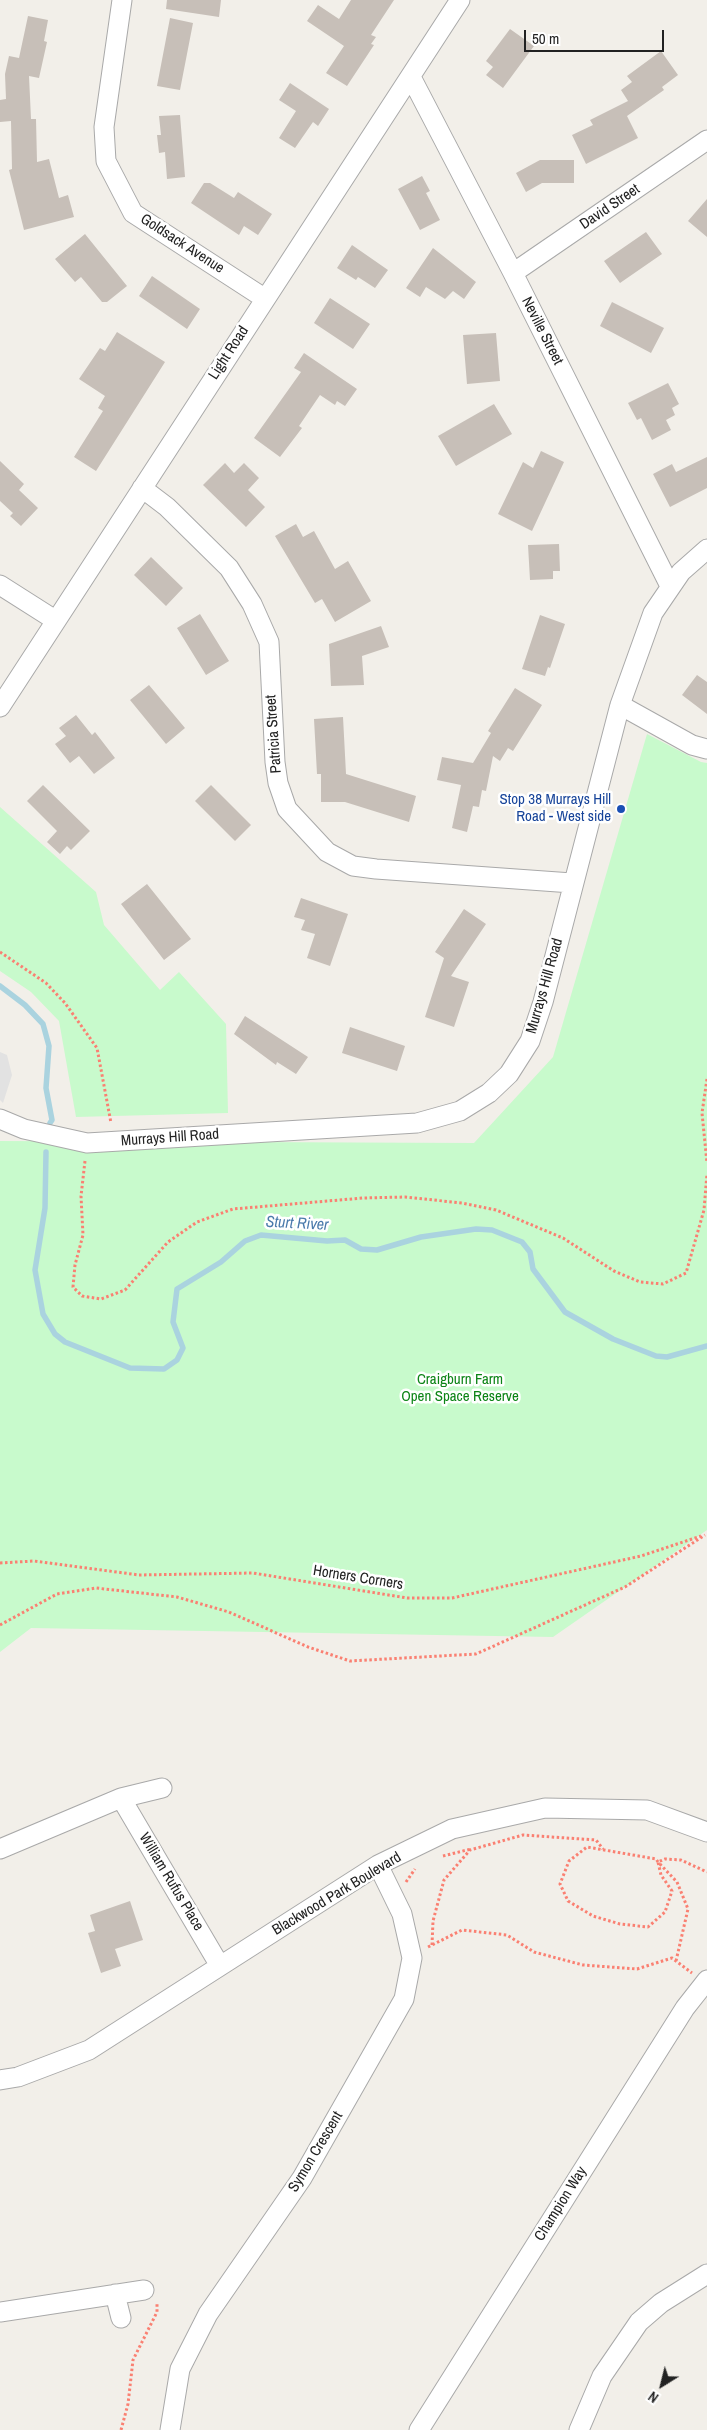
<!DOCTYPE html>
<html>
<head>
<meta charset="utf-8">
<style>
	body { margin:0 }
	#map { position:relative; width:707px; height:2430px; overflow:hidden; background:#f2efe9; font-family:"Archivo Narrow",sans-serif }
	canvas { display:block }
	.north { position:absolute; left:637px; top:2360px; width:50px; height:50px; -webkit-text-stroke:4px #fff; paint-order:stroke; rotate:216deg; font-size:14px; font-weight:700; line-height:20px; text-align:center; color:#222 }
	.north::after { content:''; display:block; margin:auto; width:18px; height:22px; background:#222; clip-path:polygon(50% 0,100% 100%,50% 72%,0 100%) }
	.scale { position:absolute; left:524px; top:30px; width:140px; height:22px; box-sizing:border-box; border:2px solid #222; border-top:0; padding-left:6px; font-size:15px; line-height:18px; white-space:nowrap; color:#222; -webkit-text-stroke:4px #fff; paint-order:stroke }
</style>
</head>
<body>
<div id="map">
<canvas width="707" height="2430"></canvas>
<div class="north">N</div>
<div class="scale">50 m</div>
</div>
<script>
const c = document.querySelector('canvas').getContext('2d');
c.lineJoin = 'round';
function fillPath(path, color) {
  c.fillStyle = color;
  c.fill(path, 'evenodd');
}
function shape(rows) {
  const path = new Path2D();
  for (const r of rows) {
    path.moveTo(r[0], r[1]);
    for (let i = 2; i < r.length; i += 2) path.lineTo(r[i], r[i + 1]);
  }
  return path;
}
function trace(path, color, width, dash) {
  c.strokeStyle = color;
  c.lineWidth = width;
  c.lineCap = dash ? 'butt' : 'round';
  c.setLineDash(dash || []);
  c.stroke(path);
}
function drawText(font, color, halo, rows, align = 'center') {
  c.font = font + ' "Archivo Narrow",sans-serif';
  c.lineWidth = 5;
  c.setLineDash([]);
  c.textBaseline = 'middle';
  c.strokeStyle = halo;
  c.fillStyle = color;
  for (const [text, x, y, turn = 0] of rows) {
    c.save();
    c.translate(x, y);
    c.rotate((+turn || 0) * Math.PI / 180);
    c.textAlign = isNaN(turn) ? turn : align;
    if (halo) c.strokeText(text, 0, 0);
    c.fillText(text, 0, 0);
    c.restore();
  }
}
fillPath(shape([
	[647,734,701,762,707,763,707,1530,553,1637,31,1628,0,1652,0,1141,474,1143,553,1057],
	[0,807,96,892,104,925,160,990,179,972,226,1024,228,1113,76,1117,59,1021,31,992,0,971]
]), '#c8facc');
fillPath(shape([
	[0,1052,7,1055,12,1075,3,1103,0,1100]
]), '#e2e2e2');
trace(shape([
	[0,986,25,1005,43,1024,49,1046,46,1088,52,1120,50,1123],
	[46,1152,45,1208,35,1270,43,1314,55,1334,65,1342,130,1368,164,1369,177,1360,183,1348,173,1322,177,1289,221,1262,245,1241,261,1235,327,1241,345,1240,361,1249,377,1250,421,1237,476,1229,492,1230,522,1242,530,1252,533,1269,565,1312,613,1339,656,1356,667,1357,707,1346]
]), '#aad3df', 5.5);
fillPath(shape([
	[167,0,221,0,219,17,166,9],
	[351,0,394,0,371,35,376,37,371,44,374,45,347,86,326,73,344,46,307,21,318,5,339,19],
	[28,16,48,20,44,41,47,42,39,78,29,76,31,119,36,119,37,162,49,159,59,198,68,195,74,217,24,230,9,170,12,169,11,121,0,122,0,100,6,99,5,74,9,56,19,58],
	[170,18,193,23,180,90,157,86],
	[510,29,534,46,503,88,486,75,493,67,486,61],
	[661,51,678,75,662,87,664,90,627,116,638,138,586,164,572,135,593,125,590,120,628,101,621,90,632,82,627,76],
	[290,83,329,109,318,126,313,122,295,148,279,138,296,111,279,100],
	[180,115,185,177,167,179,165,152,159,153,157,135,161,135,159,116],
	[540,160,574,160,574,183,542,183,526,192,516,173],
	[422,176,430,191,426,193,440,220,420,230,398,189],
	[204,183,210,183,234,198,238,192,272,214,258,235,244,226,239,235,191,203],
	[707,199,707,237,688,221],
	[646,232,662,254,620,283,604,261],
	[85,234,127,286,107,302,102,302,81,277,75,282,55,259],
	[352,245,388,270,375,288,358,277,356,280,337,268],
	[433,248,476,282,464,299,453,291,445,299,426,287,420,297,406,288],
	[152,276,200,309,187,329,139,296],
	[330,298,370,324,353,349,314,323],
	[612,302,664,328,651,353,600,326],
	[117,332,165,362,96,471,74,457,103,411,98,408,105,396,79,379,100,348,105,351],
	[496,333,500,381,467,384,463,335],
	[304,353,357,389,345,406,337,401,335,405,320,395,299,426,302,428,280,457,254,438,301,372,294,368],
	[668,383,679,404,672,408,675,415,666,420,671,430,652,440,641,418,637,420,628,403],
	[494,404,512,434,456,466,438,436],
	[541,451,564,462,532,531,498,514,523,462,533,468],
	[707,457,707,488,670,507,653,474,672,464,676,472],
	[0,461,24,484,19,490,38,508,21,526,10,516,13,513,0,501],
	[225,463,234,473,244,463,259,478,248,490,265,507,246,527,203,485],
	[296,524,303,537,314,531,335,569,348,561,371,601,335,622,322,599,315,603,275,536],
	[559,544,560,571,553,571,553,579,530,580,528,545],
	[151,557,183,588,166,606,134,575],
	[200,614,229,661,206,675,177,628],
	[540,615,565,624,550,668,548,667,545,676,522,669],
	[381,626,389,647,362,656,364,685,331,686,329,644],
	[697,675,707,682,707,714,682,695],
	[149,685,185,728,166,744,130,700],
	[515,688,542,705,513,751,508,748,500,761,493,756,486,791,482,790,479,807,473,806,467,832,452,828,461,785,437,780,442,757,473,763,491,733,488,731],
	[76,715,92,735,95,732,115,758,94,774,79,756,70,763,55,744,66,736,59,728],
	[343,717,346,774,416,796,409,822,345,802,321,802,321,774,317,774,314,719],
	[43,785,90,831,71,850,67,846,60,854,47,842,57,831,27,801],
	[211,785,251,825,235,841,195,801],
	[147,884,191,939,164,960,121,904],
	[301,898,348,914,330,966,307,958,315,934,301,930,305,920,294,917],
	[464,909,486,924,451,976,469,982,454,1027,425,1017,444,958,435,952],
	[245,1016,308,1057,296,1074,277,1062,276,1065,234,1034],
	[350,1027,405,1046,397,1071,342,1053],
	[130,1901,143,1940,115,1949,121,1966,101,1973,88,1933,95,1931,90,1915]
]), '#c7bfb8');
const minor = shape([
	[122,0,104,127,106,161,133,213,264,298],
	[411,77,513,273,670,586],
	[513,273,707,140],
	[142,488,167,507,229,568,252,604,269,642,275,762,278,783,287,809,327,852,353,866,376,869,572,883],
	[0,585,55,620],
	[620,705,692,745,707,749],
	[0,707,460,0],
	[0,1119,24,1129,87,1143,417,1123,460,1111,489,1093,509,1074,530,1041,543,1002,620,705,653,613,681,572,707,549],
	[121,1798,162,1788],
	[0,1849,121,1798,220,1966],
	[0,2080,18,2077,89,2050,378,1865,452,1829,545,1808,647,1810,707,1832],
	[115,2294,121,2318],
	[0,2312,144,2290],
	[170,2430,180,2369,208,2314,302,2178,404,1999,412,1958,402,1914,378,1865],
	[419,2430,685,2008,707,1980],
	[579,2430,602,2376,639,2322,661,2303,707,2274]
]);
trace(minor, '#a9a9a9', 21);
trace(shape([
	[0,952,46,983,65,1003,97,1048,111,1123],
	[707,1079,702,1113,707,1163],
	[85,1161,81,1196,83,1235,75,1265,73,1287,82,1296,101,1299,125,1290,168,1242,197,1222,233,1209,363,1198,405,1197,462,1203,496,1210,563,1238,614,1271,640,1282,663,1284,686,1273,704,1210,707,1174],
	[0,1563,34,1561,139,1575,253,1573,407,1598,452,1598,641,1556,701,1536],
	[0,1625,57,1594,96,1588,177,1597,229,1612,308,1647,350,1661,476,1654,625,1587,705,1535],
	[443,1856,471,1849],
	[406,1882,415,1869],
	[432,1945,433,1921,444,1880,470,1850,523,1835,596,1840,603,1849],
	[428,1947,462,1930,507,1935,534,1952,583,1965,637,1969,672,1958,692,1973],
	[676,1961,688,1909,677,1882,658,1862,656,1859,587,1847,569,1861,560,1884,568,1901,593,1916,620,1924,648,1927,665,1912,672,1891,661,1875,658,1862,665,1859,681,1860,707,1872],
	[121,2430,128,2404,133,2360,157,2312,157,2302]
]), '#fa8072', 3, [2.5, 2.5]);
trace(minor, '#fff', 19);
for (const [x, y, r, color] of [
	[621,809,5,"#1a4fb4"]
]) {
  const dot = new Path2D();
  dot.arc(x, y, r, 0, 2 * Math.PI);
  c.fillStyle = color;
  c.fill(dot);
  trace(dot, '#fff', 2);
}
drawText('15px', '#222', '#fff', [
	["David Street",610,207,-34],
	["Goldsack Avenue",182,244,33],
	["Neville Street",542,331,63],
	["Light Road",229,353,-57],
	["Patricia Street",274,734,-94],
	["Murrays Hill Road",545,986,-74],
	["Murrays Hill Road",170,1138,-4],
	["Horners Corners",358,1578,9],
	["William Rufus Place",171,1882,59],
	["Blackwood Park Boulevard",337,1894,-31],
	["Symon Crescent",316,2152,-59],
	["Champion Way",561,2204,-58]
]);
drawText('15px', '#164399', '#fff', [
	["Stop 38 Murrays Hill",611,800],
	["Road - West side",611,817]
], 'right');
drawText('15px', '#0c8416', '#fff', [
	["Craigburn Farm",460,1380],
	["Open Space Reserve",460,1397]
]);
drawText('italic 16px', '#4a7aab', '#fff', [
	["Sturt River",297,1224,3]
]);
</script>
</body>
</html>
